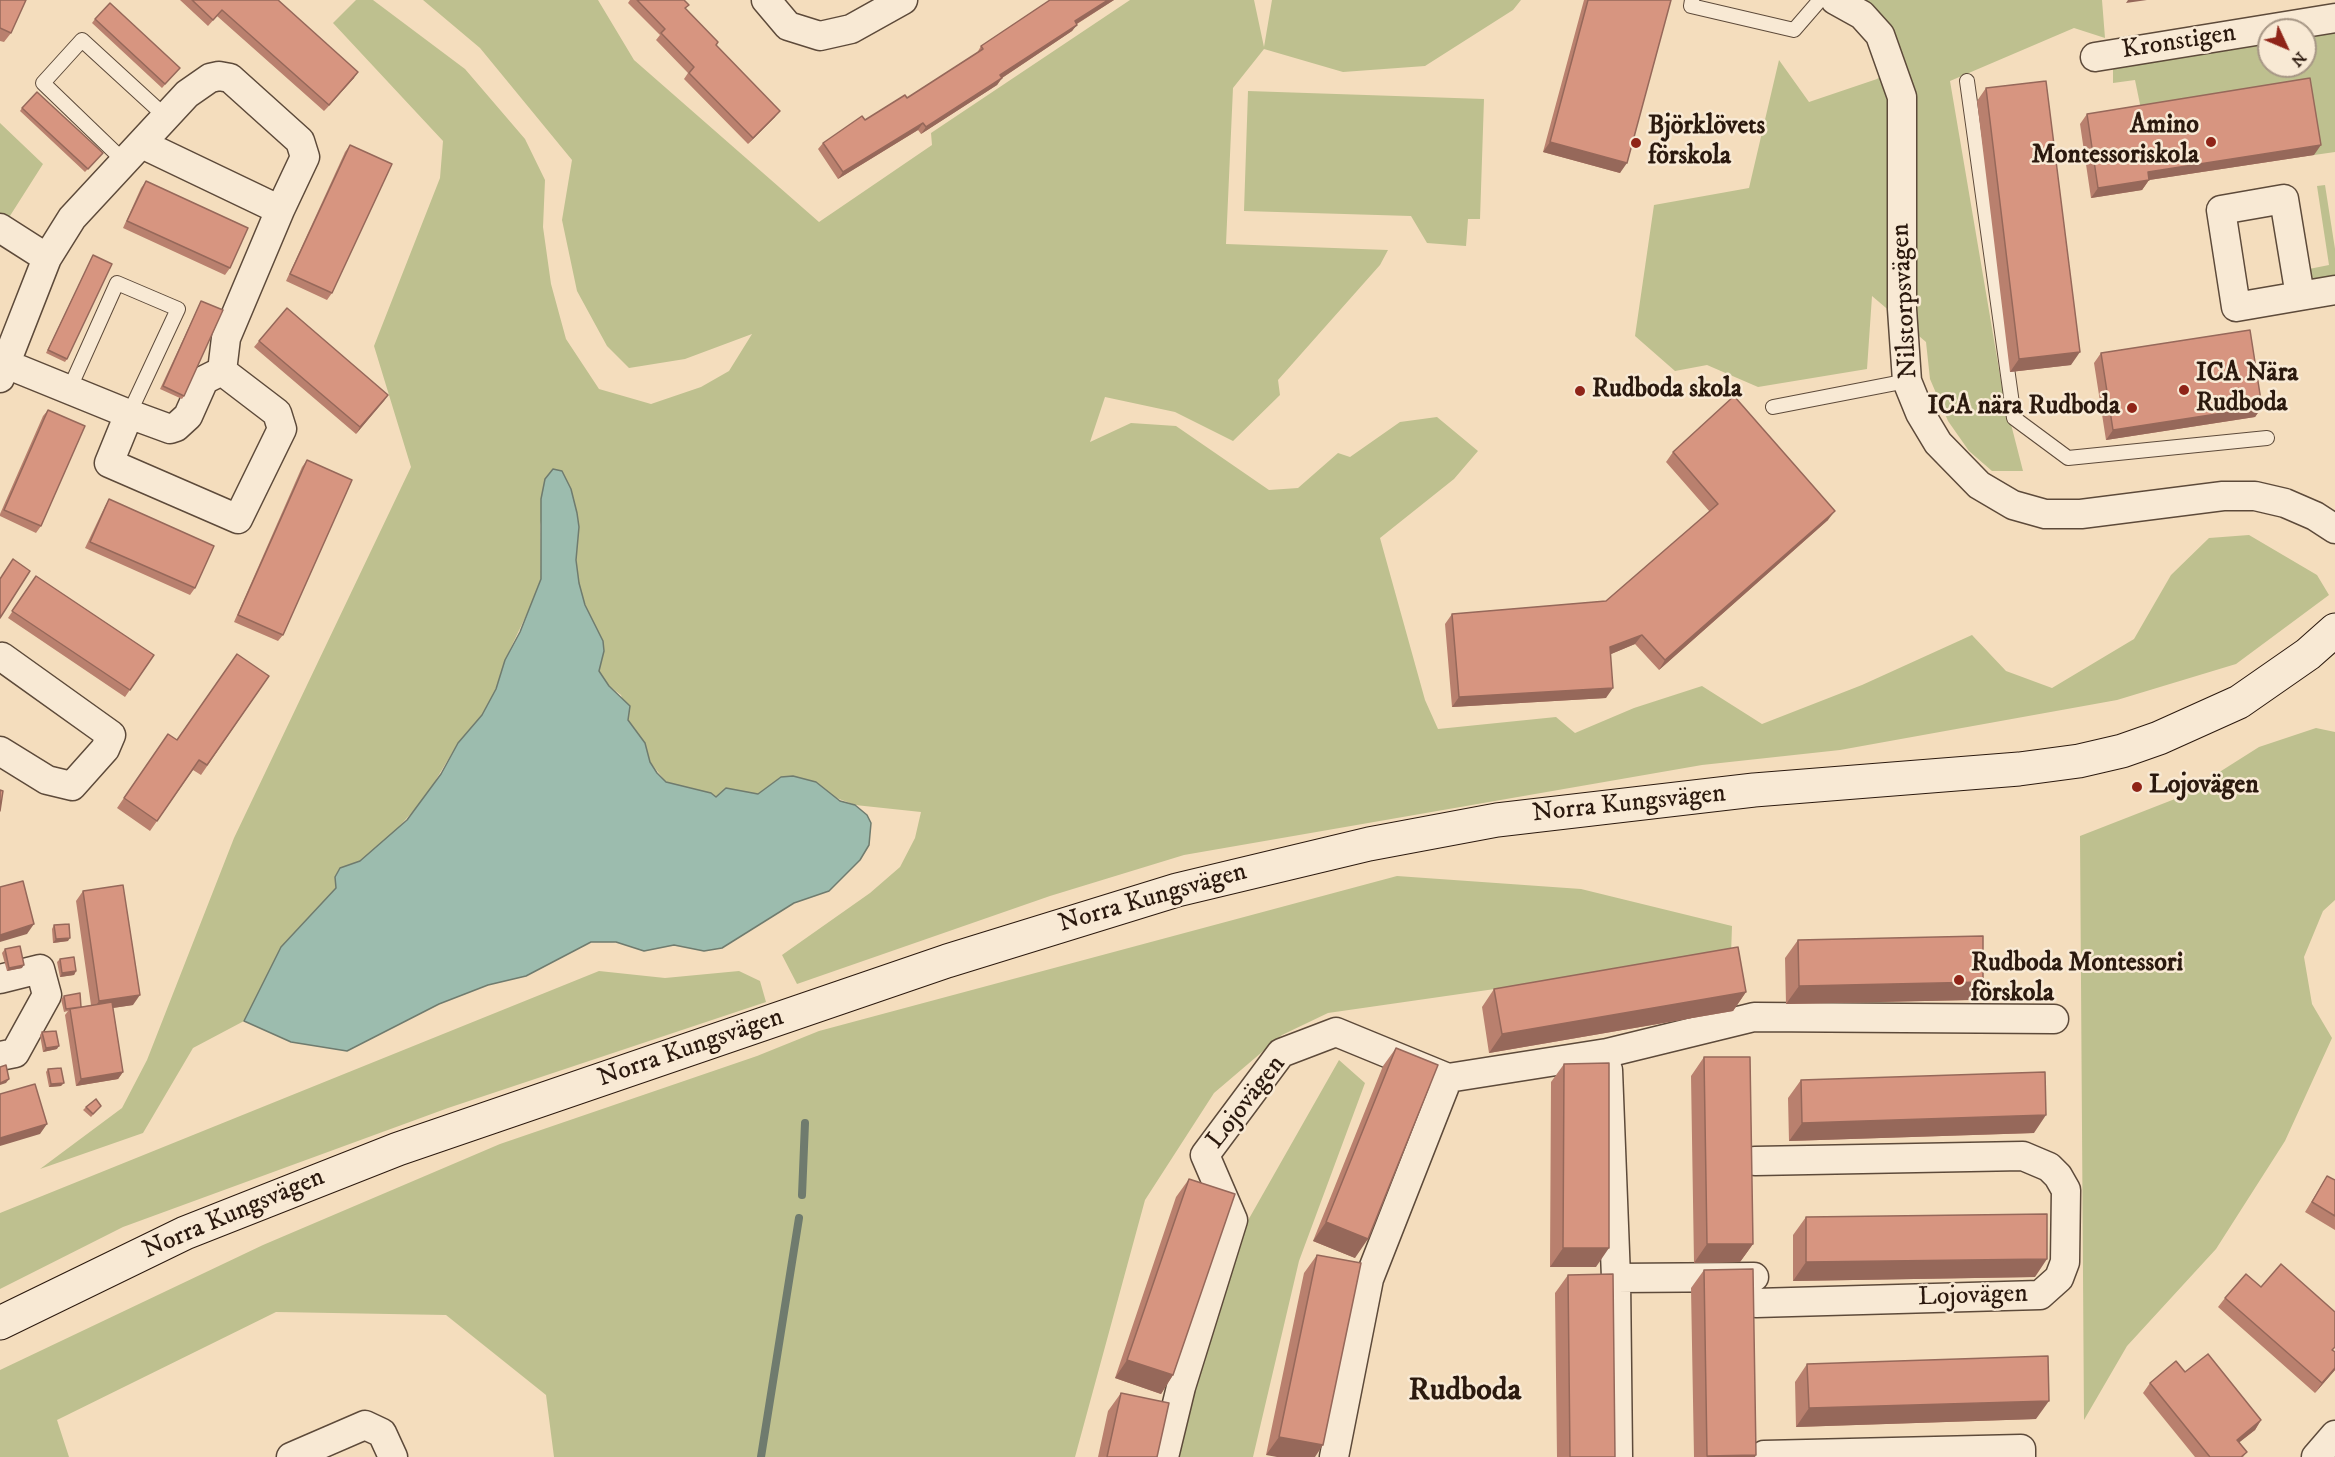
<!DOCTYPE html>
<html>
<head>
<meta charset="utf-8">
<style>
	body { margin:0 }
	#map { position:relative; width:2335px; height:1457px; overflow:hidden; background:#f4ddbd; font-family:"IM FELL DW Pica",serif }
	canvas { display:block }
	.north { position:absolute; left:2257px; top:18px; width:60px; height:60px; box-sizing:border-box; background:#f8e9d4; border:2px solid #a69685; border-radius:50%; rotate:134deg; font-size:16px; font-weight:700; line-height:24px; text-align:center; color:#2b190e }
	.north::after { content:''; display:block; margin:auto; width:21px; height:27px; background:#8f2418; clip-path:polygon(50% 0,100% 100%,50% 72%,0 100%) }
</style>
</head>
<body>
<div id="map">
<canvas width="2335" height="1457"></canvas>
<div class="north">N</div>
</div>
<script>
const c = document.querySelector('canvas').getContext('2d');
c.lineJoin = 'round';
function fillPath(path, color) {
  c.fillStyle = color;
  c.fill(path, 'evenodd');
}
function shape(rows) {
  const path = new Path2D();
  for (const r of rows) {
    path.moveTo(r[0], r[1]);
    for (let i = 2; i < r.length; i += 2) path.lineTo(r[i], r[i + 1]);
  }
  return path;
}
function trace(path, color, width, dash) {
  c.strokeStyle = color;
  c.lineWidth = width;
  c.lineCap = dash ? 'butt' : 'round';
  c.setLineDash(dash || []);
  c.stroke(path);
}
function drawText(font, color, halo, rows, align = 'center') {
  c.font = font + ' "IM FELL DW Pica",serif';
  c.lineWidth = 5;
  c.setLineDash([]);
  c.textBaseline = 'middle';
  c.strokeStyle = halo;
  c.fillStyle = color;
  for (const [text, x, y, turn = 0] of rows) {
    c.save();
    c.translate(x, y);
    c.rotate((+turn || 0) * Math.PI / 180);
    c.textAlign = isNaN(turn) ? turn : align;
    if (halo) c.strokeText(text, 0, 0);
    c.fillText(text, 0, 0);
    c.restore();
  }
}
fillPath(shape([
	[356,0,373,0,465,69,525,139,545,180,543,227,551,284,566,339,599,389,651,404,701,387,729,371,752,334,685,359,629,368,607,346,577,291,562,220,572,160,480,48,423,0,598,0,634,60,819,222,932,145,931,133,1130,0,1254,0,1264,47,1272,0,1521,0,1513,10,1425,66,1343,72,1264,49,1233,88,1226,244,1388,250,1380,265,1278,380,1280,395,1233,441,1175,412,1105,397,1090,442,1131,423,1176,426,1269,490,1298,488,1338,453,1350,457,1400,422,1437,417,1478,451,1454,479,1380,538,1425,700,1438,729,1556,717,1575,733,1634,708,1702,686,1762,724,1862,685,1972,635,2006,671,2052,688,2134,639,2171,575,2209,538,2249,535,2317,575,2329,595,2236,664,2117,700,1840,750,1702,765,1184,855,1050,896,797,984,782,955,870,893,900,867,915,838,921,812,855,805,781,777,758,794,747,792,716,797,711,793,666,782,650,762,645,743,628,720,621,695,609,686,599,671,604,651,603,641,585,605,579,583,576,560,579,527,571,489,562,471,553,469,540,525,541,579,532,603,505,660,496,689,482,715,458,743,425,798,387,840,360,861,340,868,335,877,336,888,281,947,244,1021,193,1048,143,1133,40,1169,122,1108,147,1060,234,838,411,467,374,346,440,178,443,141,333,23],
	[1864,0,2102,0,2105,38,2074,28,1950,81,2003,393,2023,471,1992,471,1969,451,1948,421,1930,379,1926,342,1872,296,1867,369,1758,387,1707,365,1675,371,1635,336,1654,205,1749,188,1779,60,1809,102,1877,79,1904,56,1874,10],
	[2335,26,2335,152,2314,155,2142,114,2135,80,2113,83,2113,61,2269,37,2269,66,2305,66,2305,31],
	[1248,91,1484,99,1480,219,1468,219,1466,246,1427,243,1411,216,1244,211],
	[0,123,43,164,8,219,0,215],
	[2325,185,2335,249,2335,277,2311,281,2309,269,2329,265,2317,186],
	[2316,728,2335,732,2335,900,2323,911,2304,957,2312,1004,2332,1038,2285,1141,2216,1249,2127,1346,2084,1420,2080,836,2180,797,2259,747],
	[1397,876,1581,889,1732,926,1731,955,1328,1013,1282,1035,1214,1093,1145,1200,1075,1457,554,1457,546,1395,446,1315,276,1312,57,1420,69,1457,0,1457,0,1370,263,1245,500,1144,757,1056,819,1031],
	[599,971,665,978,739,971,760,981,766,1002,448,1108,123,1227,0,1289,0,1213],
	[1339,1060,1365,1083,1299,1261,1253,1457,1176,1457,1238,1238]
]), '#bec08f');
const water = shape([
	[553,469,562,471,571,489,577,513,579,527,576,560,579,583,585,605,603,641,604,651,599,671,609,686,630,706,628,720,645,743,650,762,657,773,666,782,711,793,716,797,726,788,758,794,781,777,793,776,816,782,840,801,855,805,867,815,871,823,869,845,860,860,829,891,794,903,722,948,704,951,674,945,644,951,616,942,591,942,526,976,488,985,439,1004,347,1051,291,1042,244,1021,281,947,336,888,335,877,340,868,360,861,407,820,441,774,458,743,482,715,496,689,505,660,520,632,541,579,541,499,545,479,553,469]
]);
fillPath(water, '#9cbcae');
trace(water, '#6f7b6e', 1.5);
trace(shape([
	[802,1195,805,1123],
	[761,1457,799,1218]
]), '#6f7b6e', 8);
const lane = shape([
	[1692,0,1691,6,1794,30,1820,0],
	[1967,81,2014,418,2068,458,2267,438],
	[125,162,43,83,82,40,166,117],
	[69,390,117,283,178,309,129,414],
	[1773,407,1907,381]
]);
const street = shape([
	[766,0,788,26,820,36,851,29,903,0],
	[1835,0,1862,15,1880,35,1902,97,1902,309,1907,381,1920,413,1938,443,1979,485,2013,505,2045,514,2081,514,2223,496,2255,496,2285,503,2315,516,2335,529],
	[2095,57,2335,18],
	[0,228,47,258],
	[2300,296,2284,199,2221,210,2236,307,2300,296,2335,290],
	[6,364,129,414,109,463,238,519,282,429,277,413,222,371,204,380,188,416,176,427,170,429,129,414],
	[222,371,226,338,280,210],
	[0,378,47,258,72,218,187,94,210,78,219,76,230,78,300,141,305,157,280,210,142,144],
	[0,658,2,657,111,735,105,749,72,786,47,780,0,751],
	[0,979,40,969,47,995,15,1053,0,1056],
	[1608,1070,1616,1278,1618,1457],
	[1755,1161,2023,1156,2049,1167,2058,1176,2066,1190,2065,1262,2059,1278,2040,1295,1756,1303],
	[1616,1278,1754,1277],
	[1764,1455,2021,1449,2021,1457],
	[291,1457,365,1425,382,1433,393,1457],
	[1164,1457,1181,1387,1233,1220,1205,1155,1281,1053,1336,1032,1448,1078,1607,1053,1754,1017,2054,1019],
	[1334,1457,1369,1279,1448,1078],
	[2316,1457,2335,1435]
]);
const secondary = shape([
	[0,1323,185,1233,398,1149,947,961,1177,890,1369,844,1497,820,1754,790,2019,769,2079,761,2122,751,2159,738,2239,702,2308,654,2335,630]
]);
trace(lane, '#5d4a3a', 16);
trace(street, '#5d4a3a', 31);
trace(secondary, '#2b190e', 35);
trace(lane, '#f8e9d4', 14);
trace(street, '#f8e9d4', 28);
trace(secondary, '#f8e9d4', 33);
fillPath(shape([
	[0,0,11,33,4,42,0,41],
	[180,0,278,0,354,78,324,111,217,16,208,26],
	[630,0,684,0,689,5,685,9,775,117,748,144,684,79,688,73,656,40,660,35,628,3],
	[1050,0,1114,0,1077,24,1072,31,1002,78,997,85,921,134,918,130,838,179,818,149,823,143,907,98,977,53,981,46],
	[1584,0,1671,0,1620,173,1543,152],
	[95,19,180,68,162,88,92,23],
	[1986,88,2071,365,2010,372,1977,101],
	[22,108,100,156,85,172,20,111],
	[2087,114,2314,155,2149,180,2142,190,2091,198,2080,124],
	[350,145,332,293,327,300,286,281,345,152],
	[146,181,230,268,225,275,123,228,141,188],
	[93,255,67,359,65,362,46,353],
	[201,301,184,396,182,399,160,389],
	[259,341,388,395,356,434,254,347],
	[2101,353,2262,407,2255,417,2106,440,2094,363],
	[48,410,41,526,36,533,0,516,0,514,43,416],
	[1673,452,1828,520,1659,670,1635,644,1611,654,1606,698,1452,707,1445,624,1452,614,1606,601,1710,512,1666,462],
	[307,460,283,635,278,641,234,622,302,467],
	[109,499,195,588,190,595,85,548,105,506],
	[36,576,154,655,125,697,8,618],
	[269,676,201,775,193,770,150,831,117,808,168,734,177,740],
	[83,891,133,1005,113,1008,123,1072,118,1079,76,1086,65,1015,68,1011,64,1012,61,999,64,996,81,1007,91,1005,76,901],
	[54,925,68,941,53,943,52,929],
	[1798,940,1971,1000,1786,1004,1785,958],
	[5,949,22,968,7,971,2,953],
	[60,959,76,971,74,975,60,977,57,962],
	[1494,989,1746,992,1733,1011,1489,1053,1482,1007],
	[42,1032,57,1049,43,1052,40,1035],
	[1396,1048,1355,1258,1313,1241,1383,1066],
	[1704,1057,1753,1244,1740,1262,1694,1263,1691,1076],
	[1564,1064,1596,1267,1550,1267,1551,1082],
	[48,1069,61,1086,49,1087,46,1072],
	[1801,1080,2034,1133,1789,1141,1788,1098],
	[101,1106,91,1117,83,1110,86,1107],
	[2327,1176,2334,1180,2335,1179,2335,1230,2305,1212],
	[1189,1179,1173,1375,1161,1394,1115,1378,1176,1197],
	[1806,1217,2035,1277,1793,1281,1793,1235],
	[1317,1255,1323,1445,1266,1455,1304,1273],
	[1704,1270,1755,1457,1694,1457,1691,1288],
	[1568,1275,1615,1457,1557,1457,1555,1293],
	[2261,1287,2335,1352,2335,1370,2315,1393,2218,1307,2225,1298],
	[1807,1364,2036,1419,1796,1427,1795,1382],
	[2185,1372,2261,1420,2255,1430,2239,1442,2247,1452,2243,1457,2195,1457,2143,1393,2150,1383],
	[1121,1393,1157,1457,1098,1457,1108,1411]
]), '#b9806e');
fillPath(shape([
	[1108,0,1114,0,1070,28,1075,21],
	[2128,0,2147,0,2126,3],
	[1077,25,1072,31,996,82,1000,75],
	[358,72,354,78,324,111,329,105],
	[1002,78,997,85,921,134,926,127],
	[780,111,775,117,748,144,753,138],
	[923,123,918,130,838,179,843,172],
	[1550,142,1627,163,1620,173,1543,152],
	[2321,145,2314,155,2149,180,2142,190,2091,198,2098,188,2148,172],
	[2080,352,2071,365,2010,372,2019,359],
	[388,395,384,401,356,434,360,427],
	[2262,407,2255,417,2106,440,2113,430],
	[1835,511,1828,520,1659,670,1665,660],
	[1642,635,1635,644,1604,657,1610,647],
	[1613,688,1606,698,1452,707,1459,697],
	[34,924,27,934,0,942,0,935],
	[70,938,68,941,53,943,56,939],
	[24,965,22,968,7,971,9,968],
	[76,971,74,975,60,977,62,973],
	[1983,982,1971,1000,1786,1004,1799,986],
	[1746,992,1733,1011,1489,1053,1502,1034],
	[140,995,133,1005,92,1011,99,1001],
	[59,1046,57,1049,43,1052,46,1048],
	[123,1072,118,1079,76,1086,81,1079],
	[9,1079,6,1083,0,1085,0,1083],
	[64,1083,61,1086,49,1087,51,1084],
	[2046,1115,2034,1133,1789,1141,1802,1123],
	[47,1124,40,1134,0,1146,0,1138],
	[1326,1222,1368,1239,1355,1258,1313,1241],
	[1707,1244,1753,1244,1740,1262,1694,1263],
	[1563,1248,1609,1248,1596,1267,1550,1267],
	[2047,1259,2035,1277,1793,1281,1806,1262],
	[1127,1360,1173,1375,1161,1394,1115,1378],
	[2335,1368,2335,1370,2315,1393,2322,1383],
	[2049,1401,2036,1419,1796,1427,1809,1408],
	[2261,1420,2255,1430,2231,1449,2237,1440],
	[1279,1437,1323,1445,1315,1457,1277,1457,1266,1455],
	[1756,1455,1755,1457,1707,1457,1707,1456]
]), '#96685a');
const building = shape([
	[0,0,26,0,11,33,0,28,0,0],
	[192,0,278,0,358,72,329,105,222,10,213,20,192,0],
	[637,0,684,0,689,5,685,8,718,42,716,45,780,111,753,138,689,73,694,67,661,33,665,29,637,0],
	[1050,0,1108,0,1075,21,1077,25,1000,75,1002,78,926,127,923,123,843,172,823,143,862,116,865,120,905,95,907,98,983,49,981,46,1050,0],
	[1588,0,1671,0,1627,163,1550,142,1588,0],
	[110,3,180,68,165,84,95,19,110,3],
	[2310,78,2321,145,2148,172,2149,180,2098,188,2087,114,2310,78],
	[2046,81,2080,352,2019,359,1986,88,2046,81],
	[37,92,103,153,88,169,22,108,37,92],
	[350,145,392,164,332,293,290,274,350,145],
	[146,181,248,228,230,268,127,221,146,181],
	[93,255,112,264,67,359,48,350,93,255],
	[201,301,223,310,184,396,163,386,201,301],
	[287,308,388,395,360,427,259,341,287,308],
	[2250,330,2262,407,2113,430,2101,353,2250,330],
	[1734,396,1835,511,1665,660,1642,635,1610,647,1613,688,1459,697,1452,614,1606,601,1718,504,1673,452,1734,396],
	[48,410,85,426,41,526,4,510,48,410],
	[307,460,352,480,283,635,238,615,307,460],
	[109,499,214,546,195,588,90,542,109,499],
	[13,559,30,571,0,618,0,579,13,559],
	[36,576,154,655,130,690,12,611,36,576],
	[237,654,269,676,207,765,199,760,157,821,124,798,168,734,177,740,237,654],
	[0,790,3,791,0,811,0,790],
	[23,881,34,924,0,935,0,887,23,881],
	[123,885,140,995,99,1001,83,891,123,885],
	[69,924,70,938,56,939,54,925,69,924],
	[1983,936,1983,982,1799,986,1798,940,1983,936],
	[20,946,24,965,9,968,5,949,20,946],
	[1738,947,1746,992,1502,1034,1494,989,1738,947],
	[74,957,76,971,62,973,60,959,74,957],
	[80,993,81,1007,66,1009,64,996,80,993],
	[112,1002,123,1072,81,1079,70,1009,112,1002],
	[56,1031,59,1046,46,1048,42,1032,56,1031],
	[1396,1048,1438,1065,1368,1239,1326,1222,1396,1048],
	[1704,1057,1750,1057,1753,1244,1707,1244,1704,1057],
	[1609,1063,1609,1248,1563,1248,1564,1064,1609,1063],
	[6,1065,9,1079,0,1083,0,1067,6,1065],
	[61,1068,64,1083,51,1084,48,1069,61,1068],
	[2045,1072,2046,1115,1802,1123,1801,1080,2045,1072],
	[35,1084,47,1124,0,1138,0,1094,35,1084],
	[96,1099,101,1106,93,1114,86,1107,96,1099],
	[2327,1176,2335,1180,2335,1216,2312,1202,2327,1176],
	[1189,1179,1235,1194,1173,1375,1127,1360,1189,1179],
	[2047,1214,2047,1259,1806,1262,1806,1217,2047,1214],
	[1317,1255,1361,1263,1323,1445,1279,1437,1317,1255],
	[2281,1264,2335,1312,2335,1347,2332,1350,2335,1352,2335,1368,2322,1383,2225,1298,2246,1274,2261,1287,2281,1264],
	[1753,1269,1756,1455,1707,1456,1704,1270,1753,1269],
	[1613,1274,1615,1457,1570,1457,1568,1275,1613,1274],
	[2208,1354,2261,1420,2237,1440,2247,1452,2241,1457,2210,1457,2150,1383,2176,1361,2185,1372,2208,1354],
	[2048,1356,2049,1401,1809,1408,1807,1364,2048,1356],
	[1121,1393,1169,1403,1157,1457,1107,1457,1121,1393]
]);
fillPath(building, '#d79580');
trace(building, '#96685a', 1.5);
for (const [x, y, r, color] of [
	[2211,142,6,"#8f2418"],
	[1636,143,6,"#8f2418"],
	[2184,390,6,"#8f2418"],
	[1580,391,6,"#8f2418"],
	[2132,408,6,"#8f2418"],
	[2137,787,6,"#8f2418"],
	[1959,980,6,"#8f2418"]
]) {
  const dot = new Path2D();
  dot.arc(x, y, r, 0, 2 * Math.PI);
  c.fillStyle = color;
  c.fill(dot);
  trace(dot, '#f8e9d4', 2);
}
drawText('26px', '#2b190e', '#f8e9d4', [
	["Kronstigen",2179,43,-9],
	["Nilstorpsvägen",1906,301,-93],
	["Norra Kungsvägen",1629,805,-6],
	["Norra Kungsvägen",1153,899,-16],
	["Norra Kungsvägen",691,1049,-19],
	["Lojovägen",1247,1103,-52],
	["Norra Kungsvägen",234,1215,-23],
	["Lojovägen",1973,1297,-2]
]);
drawText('bold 26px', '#2b190e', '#f8e9d4', [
	["Amino",2199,127,"right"],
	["Montessoriskola",2199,157,"right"],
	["Björklövets",1648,128],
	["förskola",1648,158],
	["ICA Nära",2196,375],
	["Rudboda",2196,405],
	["Rudboda skola",1592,391],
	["ICA nära Rudboda",2120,408,"right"],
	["Lojovägen",2149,787],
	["Rudboda Montessori",1971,965],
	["förskola",1971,995]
], 'left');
drawText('bold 32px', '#2b190e', '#f8e9d4', [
	["Rudboda",1465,1392]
]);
</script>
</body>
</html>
